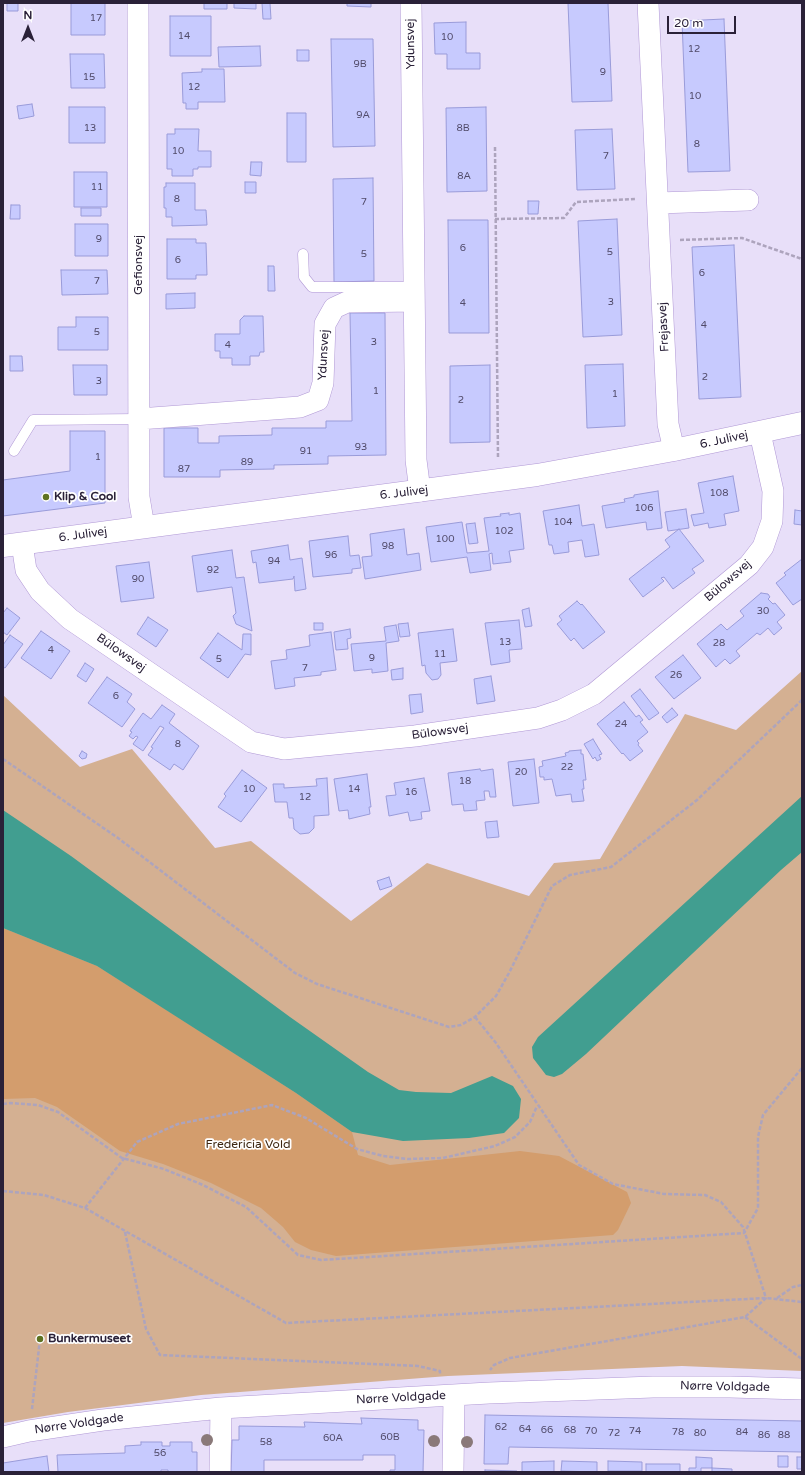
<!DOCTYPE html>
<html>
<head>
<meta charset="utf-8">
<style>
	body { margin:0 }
	#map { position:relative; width:805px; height:1475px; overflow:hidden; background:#e8dff9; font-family:"Varela Round",sans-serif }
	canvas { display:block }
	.frame { position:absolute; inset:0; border:4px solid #2a2138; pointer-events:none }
	.north { position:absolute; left:8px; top:8px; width:40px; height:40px; -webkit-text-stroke:3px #fff; paint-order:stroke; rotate:0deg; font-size:11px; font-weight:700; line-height:16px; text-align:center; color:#2a2138 }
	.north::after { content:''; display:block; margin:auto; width:14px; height:18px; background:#2a2138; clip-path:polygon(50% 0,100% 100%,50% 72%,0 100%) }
	.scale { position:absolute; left:667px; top:16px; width:69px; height:18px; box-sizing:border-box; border:2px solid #2a2138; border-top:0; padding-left:5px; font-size:12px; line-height:14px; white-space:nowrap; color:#2a2138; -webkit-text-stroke:3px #fff; paint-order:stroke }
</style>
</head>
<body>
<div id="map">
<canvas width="805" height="1475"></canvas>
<div class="frame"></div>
<div class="north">N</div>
<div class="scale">20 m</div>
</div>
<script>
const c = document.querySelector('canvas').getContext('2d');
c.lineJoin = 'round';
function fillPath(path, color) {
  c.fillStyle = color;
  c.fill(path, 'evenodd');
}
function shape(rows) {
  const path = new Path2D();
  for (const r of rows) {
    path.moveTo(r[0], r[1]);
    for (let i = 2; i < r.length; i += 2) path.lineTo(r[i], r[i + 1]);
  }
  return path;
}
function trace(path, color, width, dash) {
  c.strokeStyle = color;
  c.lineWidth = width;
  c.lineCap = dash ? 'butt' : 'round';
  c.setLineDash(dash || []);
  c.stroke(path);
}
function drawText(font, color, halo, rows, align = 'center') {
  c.font = font + ' "Varela Round",sans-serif';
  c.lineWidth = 3.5;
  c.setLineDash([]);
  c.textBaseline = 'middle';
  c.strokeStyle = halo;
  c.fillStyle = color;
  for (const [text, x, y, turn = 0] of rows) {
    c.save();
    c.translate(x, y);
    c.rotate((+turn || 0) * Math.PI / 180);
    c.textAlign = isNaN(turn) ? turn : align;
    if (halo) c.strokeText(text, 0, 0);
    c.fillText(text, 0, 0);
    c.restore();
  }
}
fillPath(shape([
	[802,671,802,1371,682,1366,448,1376,201,1395,68,1412,3,1423,3,695,80,767,132,749,215,848,251,841,351,921,427,863,529,896,554,863,600,859,685,714,736,730]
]), '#d4b092');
fillPath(shape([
	[3,928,97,966,154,1002,296,1093,352,1132,358,1155,390,1165,520,1151,559,1156,627,1192,631,1203,618,1230,613,1235,336,1256,311,1250,295,1242,283,1227,261,1208,211,1183,163,1164,120,1151,57,1107,35,1098,3,1099]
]), '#d39d6d');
fillPath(shape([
	[802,796,802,852,781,870,586,1054,562,1074,554,1077,546,1075,533,1058,532,1047,538,1037],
	[3,810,71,856,290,1017,368,1072,399,1090,416,1092,451,1093,492,1076,513,1086,521,1099,519,1118,504,1133,469,1138,403,1141,352,1132,296,1093,97,966,3,928]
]), '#419e90');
const building = shape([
	[7,3,18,3,18,11,7,11,7,3],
	[71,3,105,3,105,35,71,35,71,3],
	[204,3,227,3,227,9,204,9,204,3],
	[234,3,256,3,256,9,234,8,234,3],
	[262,3,270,3,271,19,263,19,262,3],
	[347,3,371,3,371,7,347,6,347,3],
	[568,3,608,3,612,101,572,102,568,3],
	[170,16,211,16,211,56,170,56,170,16],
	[724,19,730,171,688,172,682,21,724,19],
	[466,22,466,53,480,53,480,69,447,69,447,54,435,54,434,23,466,22],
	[331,39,373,39,375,146,333,147,331,39],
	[260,46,261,66,219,67,218,47,260,46],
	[297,50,309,50,309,61,297,61,297,50],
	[70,54,104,54,105,88,71,88,70,54],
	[202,69,224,69,225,102,198,102,198,109,186,109,186,103,183,103,182,73,202,72,202,69],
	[32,104,34,116,19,119,17,106,32,104],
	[69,107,105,107,105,143,69,143,69,107],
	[486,107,487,191,447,192,446,108,486,107],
	[287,113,306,113,306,162,287,162,287,113],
	[175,129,199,129,198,151,211,151,211,167,198,167,198,169,193,169,193,176,172,176,172,169,167,169,167,134,175,134,175,129],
	[612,129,615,189,577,190,575,130,612,129],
	[251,162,262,162,261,176,250,175,251,162],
	[74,172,107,172,107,207,74,207,74,172],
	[373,178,374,281,334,282,333,179,373,178],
	[245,182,256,182,256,193,245,193,245,182],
	[166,183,195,183,195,210,206,210,207,225,172,226,172,217,166,217,166,208,164,208,164,187,166,187,166,183],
	[528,201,539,201,538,214,528,214,528,201],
	[11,205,20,205,20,219,10,219,11,205],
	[81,208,101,208,101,216,81,216,81,208],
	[617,219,622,335,583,337,578,221,617,219],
	[448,220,488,220,489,333,449,333,448,220],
	[75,224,108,224,108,256,75,256,75,224],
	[167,239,196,239,196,243,206,243,207,275,196,275,196,279,167,279,167,239],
	[734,245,741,397,699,399,692,247,734,245],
	[268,266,274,266,275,291,268,291,268,266],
	[61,270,107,270,108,294,62,295,61,270],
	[195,293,195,308,166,309,166,294,195,293],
	[350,313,385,313,386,455,328,456,328,464,274,465,274,469,220,470,220,477,164,477,164,428,198,428,198,443,219,443,219,436,272,435,272,428,326,428,326,421,352,421,350,313],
	[244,316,263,316,264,352,260,352,259,356,250,356,250,365,232,365,232,358,220,358,220,351,215,351,215,334,240,334,240,320,244,316],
	[76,317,108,317,108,350,58,350,58,327,76,327,76,317],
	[10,356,22,356,23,371,10,371,10,356],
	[623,364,625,426,587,428,585,365,623,364],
	[73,365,107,365,107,395,74,395,73,365],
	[490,365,490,442,450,443,450,366,490,365],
	[70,431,105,431,105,503,3,516,3,480,70,471,70,431],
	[733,476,739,511,724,514,726,525,709,528,708,523,694,526,691,515,704,513,698,483,733,476],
	[658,491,662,528,647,530,646,522,606,528,602,506,625,502,624,499,634,497,634,495,658,491],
	[579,505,582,526,594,524,599,555,585,557,582,540,568,542,569,552,554,554,552,545,549,545,543,511,579,505],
	[686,509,689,528,668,531,665,512,686,509],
	[795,510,802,511,802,525,794,524,795,510],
	[509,513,509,515,520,513,524,549,509,551,511,562,493,564,492,553,489,554,491,570,470,573,467,557,431,562,426,527,462,522,467,553,489,551,484,518,501,516,500,514,509,513],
	[475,523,478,543,469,544,466,524,475,523],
	[404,529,407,555,419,553,421,570,365,579,362,557,372,556,370,534,404,529],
	[679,529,704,561,692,569,695,573,673,589,664,577,661,578,664,581,643,597,629,579,670,547,665,540,679,529],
	[348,536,350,556,359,555,361,568,352,569,352,573,313,577,309,541,348,536],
	[288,545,290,560,302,558,306,589,295,591,294,576,293,579,259,583,256,562,253,563,251,551,288,545],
	[232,550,236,578,244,577,252,631,236,624,233,616,236,613,232,587,197,592,192,556,232,550],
	[802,559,802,599,793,605,776,583,786,575,784,573,802,559],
	[149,562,154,598,121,602,116,566,149,562],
	[761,593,768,594,770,597,768,599,773,604,775,603,785,615,777,622,782,628,774,635,768,628,760,635,757,633,736,651,740,656,730,664,725,659,716,667,697,644,721,624,727,630,744,616,740,611,761,593],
	[577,601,581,605,582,604,605,632,583,649,574,638,571,641,557,624,562,620,559,616,577,601],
	[7,608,20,618,7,635,3,632,3,613,7,608],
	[529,608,532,626,525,627,522,610,529,608],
	[148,617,168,630,156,647,137,634,148,617],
	[519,620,522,649,509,650,510,662,491,665,485,623,519,620],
	[314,623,323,623,323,630,314,630,314,623],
	[408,623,410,636,400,637,398,624,408,623],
	[396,625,399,641,386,643,388,671,372,673,372,669,354,671,351,644,386,641,384,627,396,625],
	[350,629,351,638,347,639,348,649,336,650,334,632,350,629],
	[453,629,457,661,440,663,441,675,438,679,432,680,426,673,425,665,422,666,418,633,453,629],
	[41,631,70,651,51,679,21,658,41,631],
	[331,632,336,670,321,672,321,675,294,678,295,686,275,689,271,661,287,659,286,650,310,646,309,635,331,632],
	[218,633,242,650,243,634,251,634,251,655,245,654,228,678,200,658,218,633],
	[10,635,23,644,5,668,3,667,3,645,10,635],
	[683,655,701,678,674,699,655,677,683,655],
	[85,663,94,669,86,682,77,676,85,663],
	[403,668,403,679,392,680,391,670,403,668],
	[491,676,495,701,477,704,474,679,491,676],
	[107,677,132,694,127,702,135,709,122,727,88,703,107,677],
	[640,689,659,713,649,720,631,696,640,689],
	[421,694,423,712,411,714,409,695,421,694],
	[624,702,636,717,639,715,643,720,640,722,648,732,637,741,639,743,638,745,643,751,630,761,623,753,622,754,597,724,624,702],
	[162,705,175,714,169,723,199,746,183,770,174,764,170,770,148,755,153,748,151,747,164,728,160,726,143,751,133,744,138,737,136,736,133,739,129,736,132,732,130,731,143,713,151,719,162,705],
	[672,708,678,715,667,723,662,717,672,708],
	[593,739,602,754,599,755,601,759,597,761,595,757,593,759,584,744,593,739],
	[581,750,581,754,583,754,586,780,583,780,584,789,582,789,584,801,572,802,571,794,556,796,552,779,544,780,544,777,540,777,539,767,543,766,542,761,566,756,565,753,569,752,569,751,581,750],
	[82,751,87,754,86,758,82,759,79,756,82,751],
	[534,759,539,803,513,806,508,762,534,759],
	[480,769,481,771,493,769,496,797,490,797,489,791,484,791,485,800,476,801,477,810,464,811,463,804,452,805,448,773,480,769],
	[242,770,267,788,241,822,218,807,226,796,224,794,242,770],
	[367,774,371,807,369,807,370,814,349,819,348,810,339,811,334,779,367,774],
	[327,778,329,815,314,816,314,828,309,833,300,834,294,829,293,818,289,818,287,802,275,802,273,784,284,784,284,788,317,786,316,779,327,778],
	[424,778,430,811,421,812,422,819,410,821,408,812,389,816,386,796,396,795,394,783,424,778],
	[497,821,499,837,487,838,485,822,497,821],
	[389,877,392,886,380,890,377,881,389,877],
	[485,1415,802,1421,802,1452,509,1447,508,1464,484,1464,485,1415],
	[361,1418,418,1420,418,1430,424,1430,423,1472,390,1472,390,1470,395,1470,395,1455,363,1455,363,1460,264,1460,264,1472,231,1472,232,1440,239,1440,239,1426,305,1427,304,1422,362,1424,361,1418],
	[141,1442,162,1442,162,1446,170,1446,170,1442,192,1442,192,1452,197,1452,197,1472,168,1472,168,1470,161,1470,161,1472,58,1472,57,1455,125,1453,125,1446,141,1445,141,1442],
	[47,1456,49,1472,3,1472,3,1463,47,1456],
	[778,1456,788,1456,788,1467,778,1467,778,1456],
	[696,1457,712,1458,712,1468,701,1468,701,1472,689,1472,689,1468,696,1468,696,1457],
	[797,1457,802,1457,802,1469,797,1469,797,1457],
	[554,1461,554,1472,522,1472,522,1462,554,1461],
	[562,1461,597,1462,597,1472,561,1471,562,1461],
	[608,1461,642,1462,642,1471,608,1471,608,1461],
	[646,1464,680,1464,680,1472,646,1472,646,1464],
	[712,1468,732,1469,732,1472,712,1472,712,1468],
	[485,1470,517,1471,517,1472,485,1472,485,1470]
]);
fillPath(building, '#c7cafe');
trace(building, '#999bd9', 1);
const service = shape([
	[303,254,304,277,312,287,414,287],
	[14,451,33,420,139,419]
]);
const minor = shape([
	[138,3,139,497,144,527],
	[411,3,416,460,420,491],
	[648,3,668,424,674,450],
	[658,203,748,200],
	[139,419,300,407,318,400,323,383,325,324,334,308,347,302,414,301],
	[22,544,26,570,40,591,70,619,251,742,284,749,415,736,538,718,562,710,594,694,749,565,763,547,772,521,773,491,760,433],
	[3,1437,29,1431,103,1420,221,1408,489,1393,653,1387,730,1387,802,1389],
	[220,1472,221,1408],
	[453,1472,454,1395]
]);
const tertiary = shape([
	[3,546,537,475,674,450,802,423]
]);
trace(service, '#b098d5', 11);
trace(minor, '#b098d5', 22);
trace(tertiary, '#b098d5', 23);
trace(shape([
	[495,147,498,458],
	[495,219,564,218,576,202,635,199],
	[680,240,742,238,802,259],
	[3,759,118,838,295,973,317,984,449,1027,461,1025,475,1017,496,996,509,973,552,886,570,875,611,867,697,800,802,700],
	[475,1017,496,1043,579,1165,613,1184,664,1194,705,1195,721,1202,743,1227,766,1298,745,1317,510,1358,494,1365,490,1370],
	[3,1104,10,1103,38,1105,58,1112,122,1158,164,1169,203,1185,246,1207,298,1255,321,1260,744,1233,758,1208,758,1137,763,1115,802,1068],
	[3,1191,44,1195,85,1208,286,1323,766,1298,802,1302],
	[85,1208,137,1142,178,1124,272,1105,306,1118,357,1149,383,1156,408,1159,443,1158,495,1146,515,1137,530,1122,537,1106],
	[125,1232,146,1329,160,1355,418,1366,440,1371,440,1375],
	[777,1298,793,1287,802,1285],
	[745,1317,802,1359],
	[32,1409,40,1339]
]), '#ada4bd', 2.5, [4, 2]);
trace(service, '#fff', 10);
trace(minor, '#fff', 21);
trace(tertiary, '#fff', 22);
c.fillStyle = '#8a7979';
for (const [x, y] of [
	[207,1440],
	[434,1441],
	[467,1442]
]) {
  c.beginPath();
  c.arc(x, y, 6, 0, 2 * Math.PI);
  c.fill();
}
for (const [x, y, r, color] of [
	[46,497,4,"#5e7221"],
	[40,1339,4,"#5e7221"]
]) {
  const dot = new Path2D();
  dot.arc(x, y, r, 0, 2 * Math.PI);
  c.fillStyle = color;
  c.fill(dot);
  trace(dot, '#fff', 1.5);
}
drawText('10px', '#514b6a', null, [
	["17",96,18],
	["14",184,36],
	["10",447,37],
	["12",694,49],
	["9B",360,64],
	["9",603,72],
	["15",89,77],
	["12",194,87],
	["10",695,96],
	["9A",363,115],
	["13",90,128],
	["8B",463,128],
	["8",697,144],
	["10",178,151],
	["7",606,156],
	["8A",464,176],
	["11",97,187],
	["8",177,199],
	["7",364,202],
	["9",99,239],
	["6",463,248],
	["5",610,252],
	["5",364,254],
	["6",178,260],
	["6",702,273],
	["7",97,281],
	["3",611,302],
	["4",463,303],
	["4",704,325],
	["5",97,332],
	["3",374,342],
	["4",228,345],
	["2",705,377],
	["3",99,381],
	["1",376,391],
	["1",615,394],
	["2",461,400],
	["93",361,447],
	["91",306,451],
	["1",98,457],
	["89",247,462],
	["87",184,469],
	["108",719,493],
	["106",644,508],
	["104",563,522],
	["102",504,531],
	["100",445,539],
	["98",388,546],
	["96",331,555],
	["94",274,561],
	["92",213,570],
	["90",138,579],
	["30",763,611],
	["13",505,642],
	["28",719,643],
	["4",51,650],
	["11",440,654],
	["9",372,658],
	["5",219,659],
	["7",305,668],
	["26",676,675],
	["6",116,696],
	["24",621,724],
	["8",178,744],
	["22",567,767],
	["20",521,772],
	["18",465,781],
	["10",249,789],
	["14",354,789],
	["16",411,792],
	["12",305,797],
	["62",501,1427],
	["64",525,1429],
	["66",547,1430],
	["68",570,1430],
	["70",591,1431],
	["74",635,1431],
	["78",678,1432],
	["84",742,1432],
	["72",614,1433],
	["80",700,1433],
	["86",764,1435],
	["88",784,1435],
	["60B",390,1437],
	["60A",333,1438],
	["58",266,1442],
	["56",160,1453]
]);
drawText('12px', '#2a2138', '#fff', [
	["Ydunsvej",411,44,-91],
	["Gefionsvej",139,265,-90],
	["Frejasvej",664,327,-93],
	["Ydunsvej",324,355,-87],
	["6. Julivej",724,440,-12],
	["6. Julivej",404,493,-7],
	["6. Julivej",83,535,-8],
	["Bülowsvej",728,581,-41],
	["Bülowsvej",121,653,35],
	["Bülowsvej",440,732,-8],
	["Nørre Voldgade",725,1387,1],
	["Nørre Voldgade",401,1398,-3],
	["Nørre Voldgade",79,1424,-8]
]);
drawText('bold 12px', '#2a2138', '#fff', [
	["Klip & Cool",54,497],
	["Bunkermuseet",48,1339]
], 'left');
drawText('12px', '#3d2611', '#fff', [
	["Fredericia Vold",248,1145]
]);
</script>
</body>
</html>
